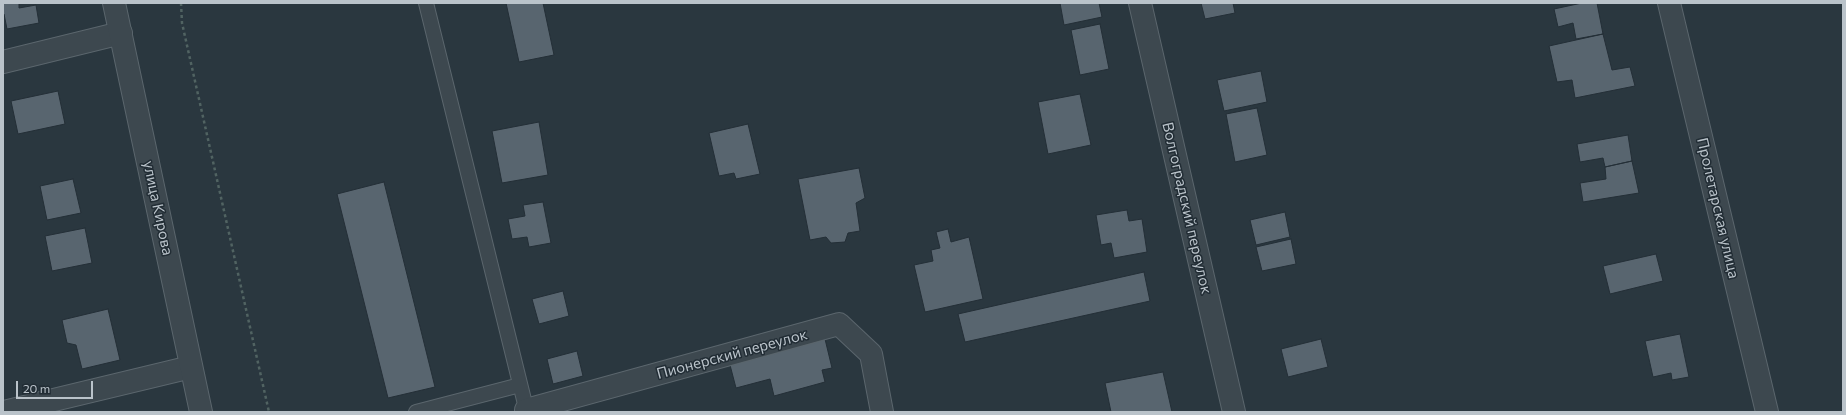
<!DOCTYPE html>
<html>
<head>
<meta charset="utf-8">
<style>
	body { margin:0 }
	#map { position:relative; width:1846px; height:415px; overflow:hidden; background:#2a373f; font-family:Commissioner,sans-serif }
	canvas { display:block }
	.frame { position:absolute; inset:0; border:4px solid #bac3ca; pointer-events:none }
	.scale { position:absolute; left:16px; top:381px; width:77px; height:18px; box-sizing:border-box; border:2px solid #bac3ca; border-top:0; padding-left:5px; font-size:12px; line-height:14px; white-space:nowrap; color:#bac3ca; -webkit-text-stroke:3px #222d35; paint-order:stroke }
</style>
</head>
<body>
<div id="map">
<canvas width="1846" height="415"></canvas>
<div class="frame"></div>
<div class="scale">20 m</div>
</div>
<script>
const c = document.querySelector('canvas').getContext('2d');
c.lineJoin = 'round';
function fillPath(path, color) {
  c.fillStyle = color;
  c.fill(path, 'evenodd');
}
function shape(rows) {
  const path = new Path2D();
  for (const r of rows) {
    path.moveTo(r[0], r[1]);
    for (let i = 2; i < r.length; i += 2) path.lineTo(r[i], r[i + 1]);
  }
  return path;
}
function trace(path, color, width, dash) {
  c.strokeStyle = color;
  c.lineWidth = width;
  c.lineCap = dash ? 'butt' : 'round';
  c.setLineDash(dash || []);
  c.stroke(path);
}
function drawText(font, color, halo, rows, align = 'center') {
  c.font = font + ' Commissioner,sans-serif';
  c.lineWidth = 3;
  c.setLineDash([]);
  c.textBaseline = 'middle';
  c.strokeStyle = halo;
  c.fillStyle = color;
  for (const [text, x, y, turn = 0] of rows) {
    c.save();
    c.translate(x, y);
    c.rotate((+turn || 0) * Math.PI / 180);
    c.textAlign = isNaN(turn) ? turn : align;
    if (halo) c.strokeText(text, 0, 0);
    c.fillText(text, 0, 0);
    c.restore();
  }
}
const building = shape([
	[3,3,19,3,19,8,36,5,39,23,7,29,4,14,3,14,3,3],
	[506,3,543,3,554,55,519,62,506,3],
	[1060,3,1099,3,1102,17,1064,25,1060,3],
	[1201,3,1233,3,1235,13,1205,19,1201,3],
	[1582,3,1597,3,1603,34,1576,39,1573,23,1558,27,1554,9,1582,3],
	[1100,24,1109,69,1080,75,1071,30,1100,24],
	[1603,34,1612,70,1630,67,1635,86,1575,98,1572,80,1557,82,1549,46,1603,34],
	[1261,71,1267,102,1224,111,1217,80,1261,71],
	[58,91,65,124,18,134,11,101,58,91],
	[1080,94,1091,145,1048,154,1038,102,1080,94],
	[1257,108,1267,155,1235,162,1226,114,1257,108],
	[539,122,548,175,502,183,492,131,539,122],
	[748,124,760,174,736,179,734,173,719,176,709,133,748,124],
	[1628,135,1632,161,1605,167,1603,158,1580,162,1577,144,1628,135],
	[1632,161,1639,193,1583,202,1580,183,1606,179,1605,167,1632,161],
	[859,168,865,198,856,203,860,231,848,233,845,242,831,243,826,237,810,240,798,179,859,168],
	[73,179,81,213,47,220,40,186,73,179],
	[384,182,435,387,388,398,337,194,384,182],
	[543,202,551,243,529,247,527,237,512,239,508,219,525,216,523,205,543,202],
	[1127,210,1129,221,1142,219,1147,252,1114,258,1111,243,1101,245,1096,215,1127,210],
	[1285,212,1290,237,1256,245,1250,220,1285,212],
	[85,228,92,263,52,271,45,236,85,228],
	[948,229,951,242,969,237,983,299,925,312,914,265,933,261,931,250,940,248,936,232,948,229],
	[1291,239,1296,264,1262,271,1256,247,1291,239],
	[1656,254,1663,281,1610,294,1603,266,1656,254],
	[1144,272,1150,301,965,342,958,314,1144,272],
	[563,291,569,316,539,324,532,299,563,291],
	[108,309,120,360,82,369,76,345,67,343,62,320,108,309],
	[1680,334,1689,377,1672,380,1671,373,1653,377,1645,341,1680,334],
	[825,339,832,368,822,370,825,382,774,396,770,379,736,388,730,365,825,339],
	[1321,339,1328,367,1288,377,1281,349,1321,339],
	[577,351,583,376,553,384,547,359,577,351],
	[1163,372,1172,412,1111,412,1105,383,1163,372]
]);
fillPath(building, '#58656f');
trace(building, '#242f37', 1);
const service = shape([
	[426,3,527,412],
	[416,412,520,385]
]);
const minor = shape([
	[1140,3,1234,412],
	[1669,3,1767,412],
	[3,62,121,33],
	[526,410,839,324,871,354,882,412],
	[4,412,191,367]
]);
const tertiary = shape([
	[114,3,201,412]
]);
trace(service, '#5b666d', 16);
trace(minor, '#5b666d', 24);
trace(tertiary, '#5b666d', 24);
trace(shape([
	[181,3,182,23,269,412]
]), '#516362', 2.5, [3, 3]);
trace(service, '#3d484f', 14);
trace(minor, '#3d484f', 22);
trace(tertiary, '#3d484f', 22);
drawText('15px', '#bac3ca', '#222d35', [
	["улица Кирова",158,208,78],
	["Волгоградский переулок",1187,208,77],
	["Пролетарская улица",1718,208,77],
	["Пионерский переулок",732,354,-15]
]);
</script>
</body>
</html>
